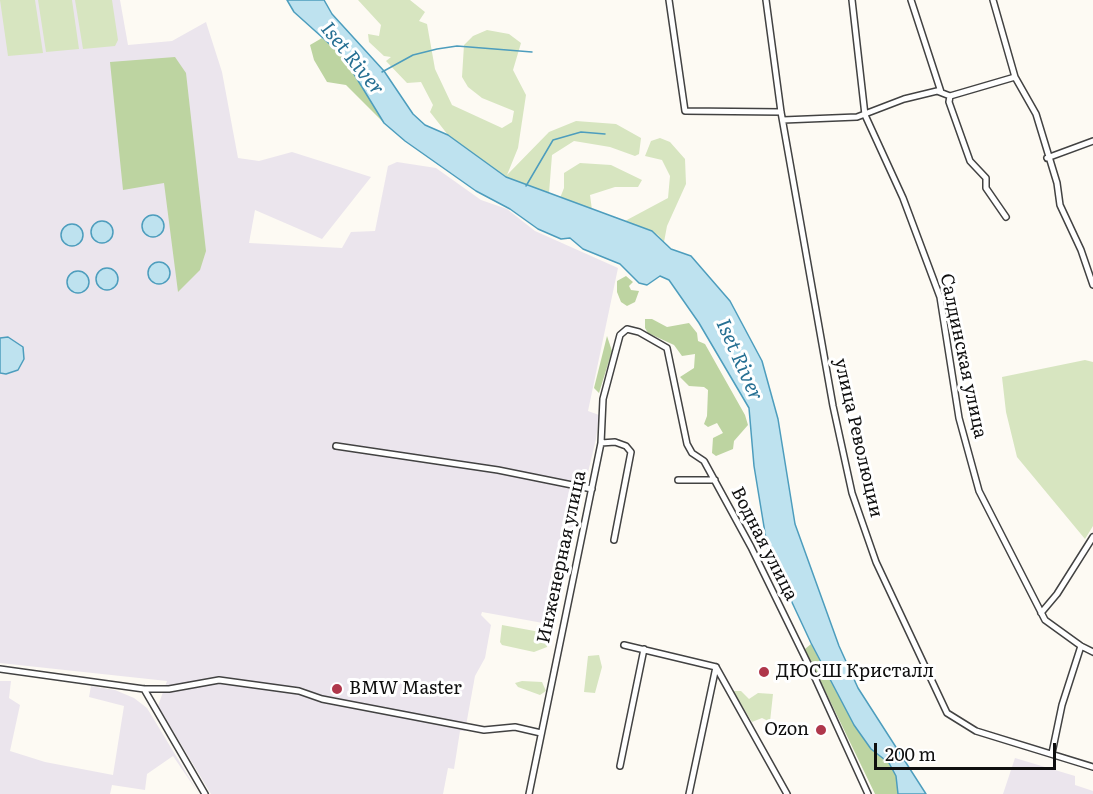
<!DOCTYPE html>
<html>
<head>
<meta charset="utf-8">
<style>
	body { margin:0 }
	#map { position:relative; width:1093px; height:794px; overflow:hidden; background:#fdfaf3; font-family:Literata,serif }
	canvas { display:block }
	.scale { position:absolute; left:874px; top:743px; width:182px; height:27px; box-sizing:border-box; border:3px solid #0f0f0f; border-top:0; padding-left:8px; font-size:18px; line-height:21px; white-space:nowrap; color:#0f0f0f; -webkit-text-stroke:4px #fff; paint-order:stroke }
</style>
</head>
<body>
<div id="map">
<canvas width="1093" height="794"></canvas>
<div class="scale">200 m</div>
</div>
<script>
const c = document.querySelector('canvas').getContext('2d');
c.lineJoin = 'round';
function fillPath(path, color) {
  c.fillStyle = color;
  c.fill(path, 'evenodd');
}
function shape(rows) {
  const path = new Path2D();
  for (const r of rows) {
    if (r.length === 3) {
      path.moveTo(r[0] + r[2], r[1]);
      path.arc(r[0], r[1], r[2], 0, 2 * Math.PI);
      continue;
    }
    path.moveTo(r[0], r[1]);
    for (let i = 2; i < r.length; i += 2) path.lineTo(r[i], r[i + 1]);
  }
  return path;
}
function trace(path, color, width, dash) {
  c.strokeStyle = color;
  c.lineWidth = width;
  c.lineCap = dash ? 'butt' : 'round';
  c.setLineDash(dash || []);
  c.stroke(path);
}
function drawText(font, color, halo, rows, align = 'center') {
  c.font = font + ' Literata,serif';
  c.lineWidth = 6;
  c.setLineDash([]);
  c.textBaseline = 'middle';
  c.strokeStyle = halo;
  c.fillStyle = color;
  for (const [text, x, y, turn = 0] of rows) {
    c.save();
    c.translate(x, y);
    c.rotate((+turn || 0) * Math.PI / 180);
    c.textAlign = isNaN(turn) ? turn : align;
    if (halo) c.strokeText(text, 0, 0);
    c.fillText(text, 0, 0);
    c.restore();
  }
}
fillPath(shape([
	[0,0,120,0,128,45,172,41,206,22,222,72,238,158,259,161,292,152,371,177,322,239,255,210,249,243,342,248,351,232,375,231,388,166,397,162,436,168,481,200,507,209,535,231,618,268,588,411,599,415,596,439,570,548,566,547,563,553,562,558,566,563,554,625,482,612,481,615,491,625,485,658,475,676,465,731,460,731,454,769,448,768,443,794,211,794,158,706,167,681,0,663],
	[0,681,11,681,9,698,20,705,10,751,45,762,113,775,124,706,89,697,91,686,115,690,134,698,147,708,199,794,173,756,147,774,145,790,112,785,110,794,0,794],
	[1015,758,1075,776,1075,785,1093,791,1093,794,1003,794]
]), '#ebe5ed');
fillPath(shape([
	[0,0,35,0,43,53,8,56],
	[38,0,72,0,79,49,46,52],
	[75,0,112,0,118,40,115,46,83,49],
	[358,0,410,0,425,12,419,21,427,24,435,69,452,105,502,128,512,122,514,111,482,98,468,87,462,77,464,45,473,36,487,30,509,34,521,43,513,70,526,95,518,148,507,175,549,132,576,121,616,124,641,138,639,154,635,156,610,147,574,141,552,155,549,193,506,177,448,135,430,112,433,105,421,82,407,83,386,61,391,57,384,56,369,42,368,34,379,36,381,25],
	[660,138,670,142,685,159,686,184,667,226,664,242,658,235,625,221,668,198,670,176,662,160,645,156,651,141],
	[580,163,611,165,642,180,638,187,615,187,590,195,592,210,560,198,564,188,564,173],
	[1085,360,1093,362,1093,526,1085,539,1017,457,1006,412,1002,377],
	[502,625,540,632,548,639,547,647,534,652,502,645,500,642],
	[599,655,602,667,595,693,584,692,588,656],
	[522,681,542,682,546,691,540,695,518,687,515,683],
	[733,691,741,691,749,699,758,693,773,694,769,731,766,728,766,720,762,718,752,722]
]), '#d7e5c0');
fillPath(shape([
	[322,38,343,56,384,123,346,85,327,82,314,60,310,45],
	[175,57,186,73,206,251,200,270,178,292,164,183,123,190,110,62],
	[626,276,633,282,629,286,631,290,639,291,635,302,627,306,621,302,617,292,617,281],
	[645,319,652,319,667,327,689,323,697,333,698,341,705,344,745,415,748,425,734,441,733,449,716,456,712,453,713,438,723,433,717,423,708,427,704,424,707,416,708,390,704,387,689,386,680,377,694,368,695,354,682,356,674,345,648,333,645,328],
	[607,336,612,351,599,393,594,388],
	[811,644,854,725,871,749,889,763,896,776,898,794,875,794,805,649]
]), '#bdd4a1');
const water = shape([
	[287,0,324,0,332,14,384,71,413,114,425,125,448,135,506,177,652,231,671,249,691,256,730,301,762,361,778,419,795,524,839,646,858,688,926,794,898,794,896,776,889,763,871,749,854,725,811,643,768,551,754,466,749,408,699,323,669,280,660,276,647,285,639,283,620,264,583,249,570,238,561,239,538,229,510,209,476,191,405,141,384,123,343,56,294,12,287,0],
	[153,226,11],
	[102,232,11],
	[72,235,11],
	[159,273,11],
	[107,279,11],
	[78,282,11],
	[8,337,23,347,24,359,18,370,6,374,0,373,0,338,8,337]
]);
fillPath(water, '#bee2ef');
trace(water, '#4d9dbd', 1.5);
trace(shape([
	[382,72,413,55,437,49,457,46,532,52],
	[526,186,553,140,581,132,605,134]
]), '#4d9dbd', 1.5);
const street = shape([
	[669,0,685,111,781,112],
	[766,0,781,112,833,406,852,493,876,562,947,713,976,731,1093,767],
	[852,0,865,115,903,198,940,297,959,418,979,491,1045,620,1081,646,1093,652],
	[911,0,941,92],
	[993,0,1015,77,1036,114,1057,183,1060,205,1081,250,1093,285],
	[950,96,949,102,970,161,986,178,986,188,1006,217],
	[783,120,857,117,904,99,937,91,950,96,1015,77],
	[1047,158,1093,141],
	[601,443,615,442,626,446,631,452,614,540],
	[336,446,498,470,592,489],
	[678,480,715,480],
	[1041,613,1057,594,1093,537],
	[624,645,716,667],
	[716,667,787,794],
	[0,669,144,689,169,689,219,680,299,691,322,699,484,730,515,727,541,733],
	[144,689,205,794],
	[1052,753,1062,705,1081,646],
	[620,766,644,649],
	[529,794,601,443,603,399,620,335,627,329,639,332,667,348,687,444,692,453,704,461,751,547,816,680,868,794],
	[689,794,716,667]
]);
trace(street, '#424242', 8);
trace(street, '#fff', 5);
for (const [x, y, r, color] of [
	[764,672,6,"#af374b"],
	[337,689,6,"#af374b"],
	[821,730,6,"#af374b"]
]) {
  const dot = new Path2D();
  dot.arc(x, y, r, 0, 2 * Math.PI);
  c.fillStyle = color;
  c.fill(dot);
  trace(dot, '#fff', 2);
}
drawText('18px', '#0f0f0f', '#fff', [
	["Салдинская улица",963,356,78],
	["улица Революции",858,438,77],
	["Водная улица",764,544,63],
	["Инженерная улица",562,557,-78]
]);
drawText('18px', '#0f0f0f', '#fff', [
	["ДЮСШ Кристалл",776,672],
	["BMW Master",349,689],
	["Ozon",809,730,"right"]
], 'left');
drawText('italic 20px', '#277093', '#fff', [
	["Iset River",352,59,51],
	["Iset River",739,360,66]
]);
</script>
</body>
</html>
